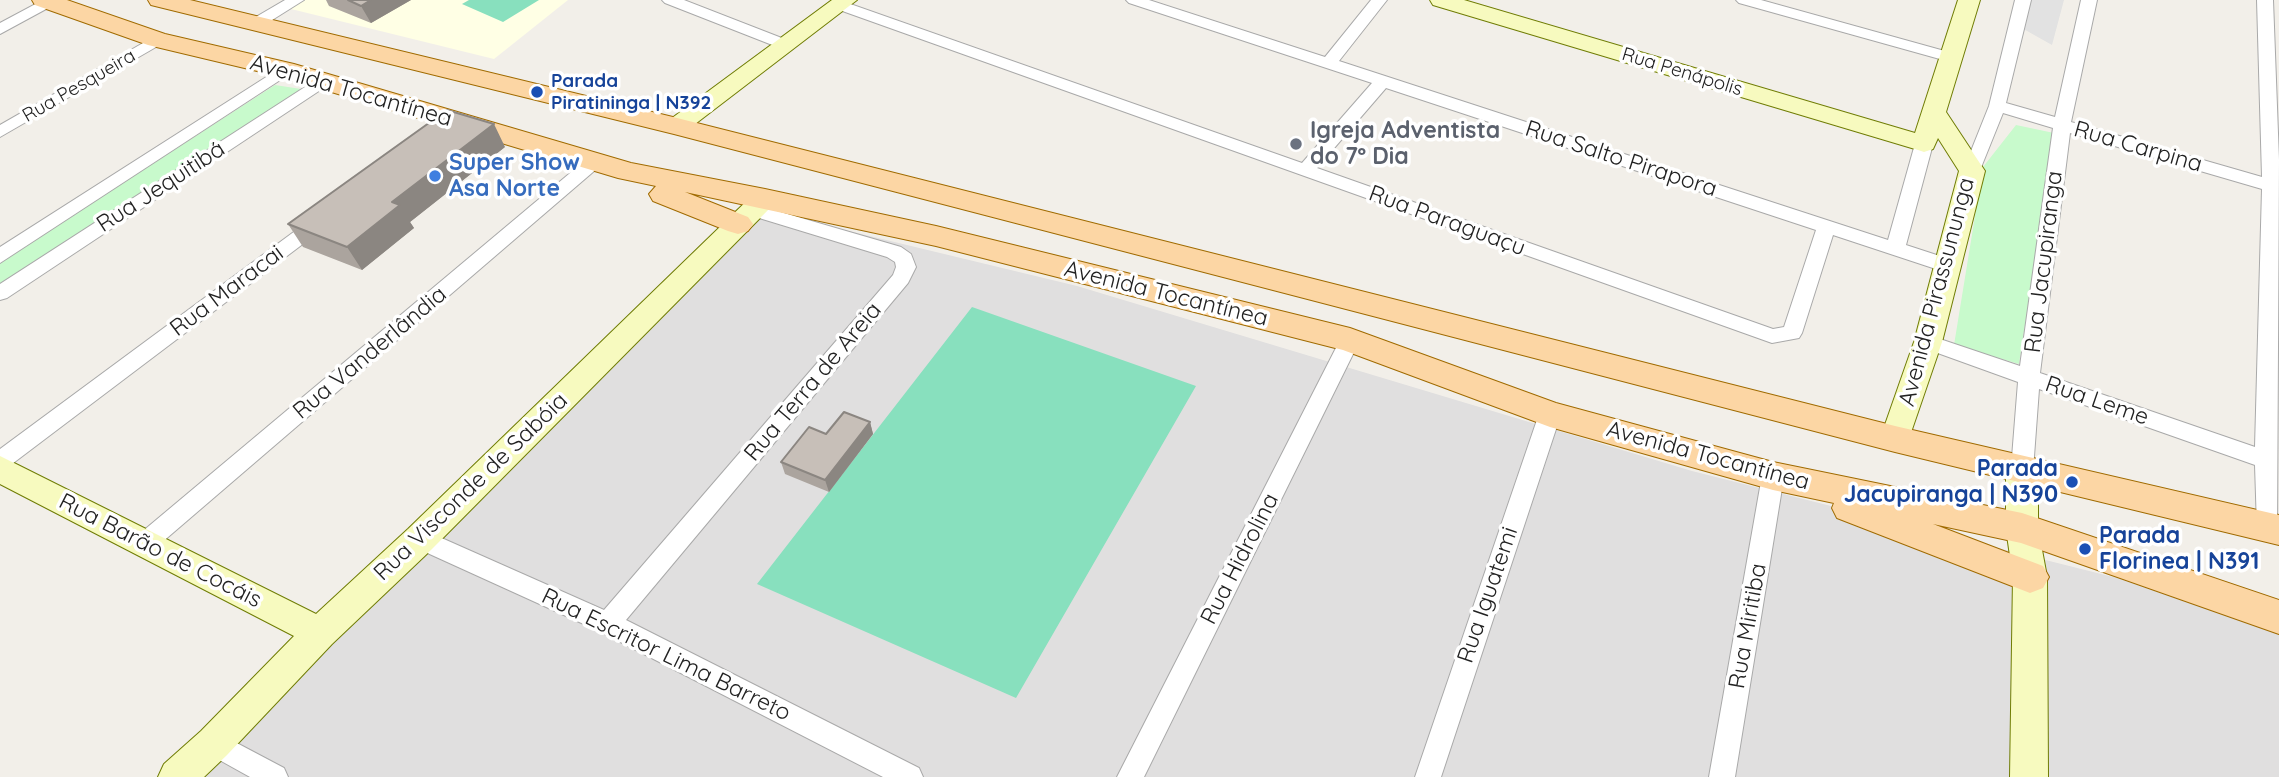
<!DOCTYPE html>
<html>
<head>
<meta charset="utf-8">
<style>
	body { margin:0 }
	canvas { display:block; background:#f2efe9 }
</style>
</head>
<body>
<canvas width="2279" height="777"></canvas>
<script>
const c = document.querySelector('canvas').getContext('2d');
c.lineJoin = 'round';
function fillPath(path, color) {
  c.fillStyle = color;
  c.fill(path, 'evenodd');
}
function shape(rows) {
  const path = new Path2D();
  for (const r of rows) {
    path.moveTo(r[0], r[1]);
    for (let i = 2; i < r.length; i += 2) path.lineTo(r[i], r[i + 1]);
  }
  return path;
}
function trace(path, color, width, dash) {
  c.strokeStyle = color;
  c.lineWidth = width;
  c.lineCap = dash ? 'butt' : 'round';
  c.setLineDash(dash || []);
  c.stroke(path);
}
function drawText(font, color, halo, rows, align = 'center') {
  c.font = font + ' Quicksand,sans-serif';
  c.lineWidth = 7;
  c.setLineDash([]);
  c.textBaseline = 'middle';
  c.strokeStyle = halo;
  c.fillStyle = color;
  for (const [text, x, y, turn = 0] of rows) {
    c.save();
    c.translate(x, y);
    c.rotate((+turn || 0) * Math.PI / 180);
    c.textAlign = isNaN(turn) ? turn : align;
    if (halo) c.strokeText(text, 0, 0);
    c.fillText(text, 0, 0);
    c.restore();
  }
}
fillPath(shape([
	[741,205,1077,286,1692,471,2117,578,2279,634,2279,777,157,777]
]), '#e0dfdf');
fillPath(shape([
	[303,0,568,0,494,59,287,8]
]), '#ffffe5');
fillPath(shape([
	[275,85,301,89,0,287,0,262],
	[2016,125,2054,133,2019,364,1954,345,1983,167]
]), '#c8facc');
fillPath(shape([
	[469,0,539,0,503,22,462,4],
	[972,307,1196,386,1016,698,757,584]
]), '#88e0be');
fillPath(shape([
	[2028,0,2064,0,2052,45,2020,27]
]), '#e2e2e2');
const street = shape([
	[43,0,59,2,0,34,0,23,43,0],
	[285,0,304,0,261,27,249,27,247,24,249,21,285,0],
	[662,0,684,0,792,42,794,45,792,48,780,48,665,3,662,0],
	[839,0,1302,163,1372,83,1129,3,1126,0,1149,0,1325,57,1371,0,1387,0,1339,61,1888,240,1915,144,1918,140,1930,140,1933,144,1906,245,1955,261,1958,266,1955,271,1948,273,1833,235,1802,333,1799,338,1772,343,834,8,831,5,834,2,839,0],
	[1386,88,1816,230,1784,327,1773,329,1317,168,1386,88],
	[1736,0,1761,0,1959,55,1961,58,1953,63,1947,61,1739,3,1736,0],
	[2015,0,2031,0,2006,103,2055,117,2081,0,2097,0,2071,122,2262,177,2257,0,2273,0,2279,160,2277,534,2269,537,2261,534,2257,527,2255,465,2039,389,2033,470,2030,476,2022,479,2014,476,2011,470,2018,382,1921,347,1918,342,1921,337,1928,335,2020,366,2053,128,2003,113,1978,175,1972,177,1963,171,1989,106,2015,0],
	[2070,133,2262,189,2255,447,2040,373,2070,133],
	[157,35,163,37,165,40,163,43,0,137,0,125,157,35],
	[285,65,291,67,293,70,291,73,0,263,0,247,285,65],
	[322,76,328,77,330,81,328,85,7,298,0,300,0,284,322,76],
	[594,156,603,162,600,166,153,550,145,553,137,550,133,543,137,536,588,158,594,156],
	[753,204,901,247,911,254,916,267,908,283,626,620,919,768,923,777,883,777,599,631,412,546,408,539,412,532,420,529,428,532,604,610,893,275,896,267,895,262,887,257,746,214,744,210,746,206,753,204],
	[321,215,328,217,330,221,328,225,8,467,0,470,0,449,314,217,321,215],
	[1350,333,1357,335,1360,340,1144,777,1117,777,1340,340,1343,335,1350,333],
	[1550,406,1558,408,1561,414,1441,777,1415,777,1539,414,1542,408,1550,406],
	[1773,467,1781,470,1784,476,1735,777,1709,777,1762,476,1765,470,1773,467],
	[214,731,284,768,288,777,250,777,205,752,201,743,205,734,214,731]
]);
const secondary = shape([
	[832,0,857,0,686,131,677,134,668,131,665,126,668,121,832,0],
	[1430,0,1464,0,1915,133,1958,0,1980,0,1946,112,1985,171,1942,342,1906,447,1895,451,1884,447,1880,439,1914,342,1959,171,1938,138,1933,149,1924,152,1915,149,1433,5,1430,0],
	[765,190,774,192,778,198,774,204,432,549,332,644,227,755,204,777,158,777,164,764,201,731,294,636,0,484,0,456,316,614,408,529,756,192,765,190],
	[2022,457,2033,461,2038,470,2038,528,2047,577,2048,777,2010,777,2013,577,2006,528,2006,470,2011,461,2022,457]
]);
const primary = shape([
	[32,0,67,0,165,34,294,64,631,163,765,189,936,226,1350,328,1556,403,1773,462,2022,513,2279,600,2279,634,2021,543,1933,524,2043,566,2049,577,2043,588,2030,593,1837,518,1832,508,1834,503,1773,490,1550,427,1343,350,936,246,685,192,748,217,753,224,748,231,738,234,728,231,653,201,649,194,656,186,618,178,278,76,148,45,35,5,32,0],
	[148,0,190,0,677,118,1895,426,2279,515,2279,545,1895,452,674,134,151,5,148,0]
]);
trace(street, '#a9a9a9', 2);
trace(secondary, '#707d05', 2);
trace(primary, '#a06b00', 2);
fillPath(street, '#fff');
fillPath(secondary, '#f7fabf');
fillPath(primary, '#fcd6a4');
fillPath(shape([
	[326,0,411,0,371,23,329,6],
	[505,147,410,222,414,228,362,270,303,247,288,224],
	[870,422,873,434,829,492,785,474,781,462,826,434]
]), '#aba49e');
fillPath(shape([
	[371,0,411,0,371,23,361,6],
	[494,124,505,147,410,222,414,228,362,270,347,247,392,202],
	[870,422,873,434,829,492,825,480]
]), '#8b8681');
const building = shape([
	[348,0,371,0,361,6,348,0],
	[447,110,494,124,392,202,400,205,347,247,288,224,447,110],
	[844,412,870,422,825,480,781,462,809,427,826,434,844,412]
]);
fillPath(building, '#c7bfb8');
trace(building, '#8b8681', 2);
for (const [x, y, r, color] of [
	[537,92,7,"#1a4fb4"],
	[1296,144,7,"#6b7280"],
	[435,176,7,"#3f7fe0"],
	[2072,482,7,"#1a4fb4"],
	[2085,549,7,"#1a4fb4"]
]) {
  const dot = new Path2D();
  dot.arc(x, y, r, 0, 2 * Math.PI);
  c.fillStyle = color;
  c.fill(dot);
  trace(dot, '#fff', 2.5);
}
drawText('19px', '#222', '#fff', [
	["Rua Penápolis",1682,72,17],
	["Rua Pesqueira",79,86,-30]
]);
drawText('bold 19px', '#164399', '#fff', [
	["Parada",551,81],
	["Piratininga | N392",551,103]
], 'left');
drawText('23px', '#222', '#fff', [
	["Avenida Tocantínea",351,91,16],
	["Rua Carpina",2138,147,16],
	["Rua Salto Pirapora",1621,159,18],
	["Rua Jequitibá",161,187,-33],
	["Rua Paraguaçu",1447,221,20],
	["Rua Jacupiranga",2044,262,-83],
	["Rua Maracai",227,291,-37],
	["Avenida Pirassununga",1937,292,-75],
	["Avenida Tocantínea",1166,294,14],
	["Rua Vanderlândia",370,353,-40],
	["Rua Terra de Areia",813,382,-50],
	["Rua Leme",2097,401,19],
	["Avenida Tocantínea",1708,456,15],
	["Rua Visconde de Sabóia",471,487,-44],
	["Rua Barão de Cocáis",160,551,27],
	["Rua Hidrolina",1240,559,-63],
	["Rua Iguatemi",1488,595,-71],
	["Rua Miritiba",1748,626,-80],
	["Rua Escritor Lima Barreto",666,655,26]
]);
drawText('bold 23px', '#5b616d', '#fff', [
	["Igreja Adventista",1310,131],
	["do 7º Dia",1310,157]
], 'left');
drawText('bold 23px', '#366cbe', '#fff', [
	["Super Show",449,163],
	["Asa Norte",449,189]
], 'left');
drawText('bold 23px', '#164399', '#fff', [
	["Parada",2058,469],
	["Jacupiranga | N390",2058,495],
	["Parada",2099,536,"left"],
	["Florinea | N391",2099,562,"left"]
], 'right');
</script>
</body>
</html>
